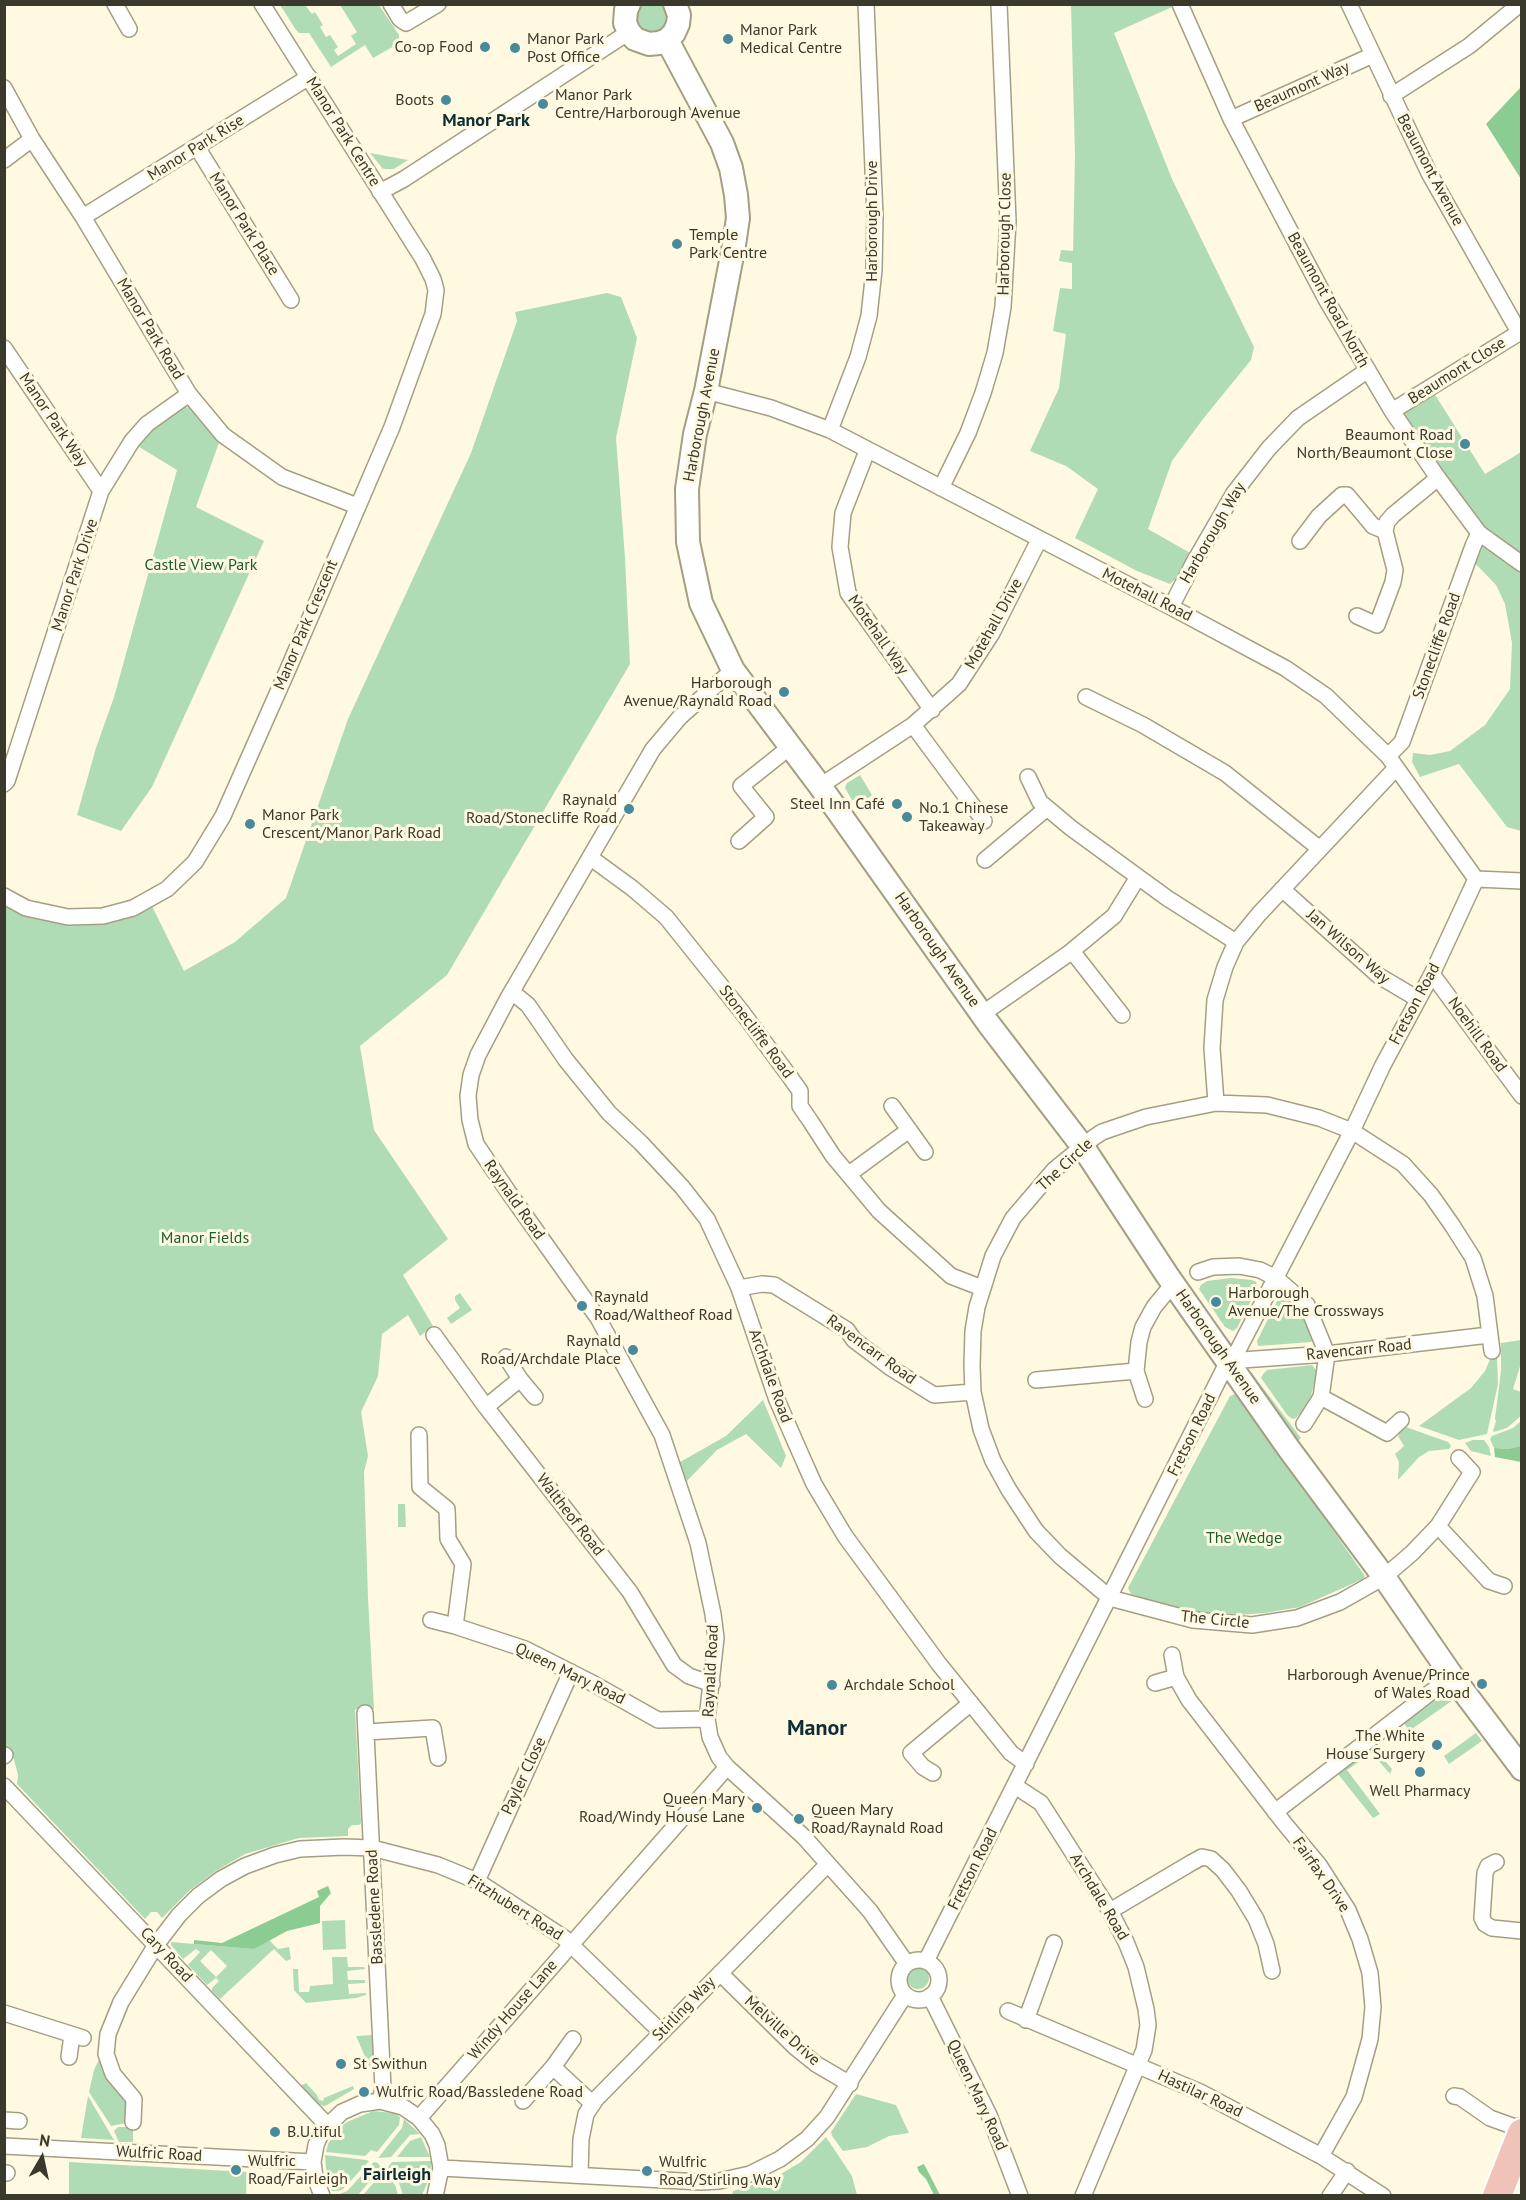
<!DOCTYPE html>
<html>
<head>
<meta charset="utf-8">
<style>
	body { margin:0 }
	#map { position:relative; width:1526px; height:2200px; overflow:hidden; background:#fff9e1; font-family:"PT Sans",sans-serif }
	canvas { display:block }
	.frame { position:absolute; inset:0; border:6px solid #3b382c; pointer-events:none }
	.north { position:absolute; left:12px; top:2128px; width:60px; height:60px; -webkit-text-stroke:4px #fff9e1; paint-order:stroke; rotate:9deg; font-size:16px; font-weight:700; line-height:24px; text-align:center; color:#3b382c }
	.north::after { content:''; display:block; margin:auto; width:21px; height:27px; background:#3b382c; clip-path:polygon(50% 0,100% 100%,50% 72%,0 100%) }
</style>
</head>
<body>
<div id="map">
<canvas width="1526" height="2200"></canvas>
<div class="frame"></div>
<div class="north">N</div>
</div>
<script>
const c = document.querySelector('canvas').getContext('2d');
c.lineJoin = 'round';
function fillPath(path, color) {
  c.fillStyle = color;
  c.fill(path, 'evenodd');
}
function shape(rows) {
  const path = new Path2D();
  for (const r of rows) {
    if (r.length === 3) {
      path.moveTo(r[0] + r[2], r[1]);
      path.arc(r[0], r[1], r[2], 0, 2 * Math.PI);
      continue;
    }
    path.moveTo(r[0], r[1]);
    for (let i = 2; i < r.length; i += 2) path.lineTo(r[i], r[i + 1]);
  }
  return path;
}
function trace(path, color, width, dash) {
  c.strokeStyle = color;
  c.lineWidth = width;
  c.lineCap = dash ? 'butt' : 'round';
  c.setLineDash(dash || []);
  c.stroke(path);
}
function drawText(font, color, halo, rows, align = 'center') {
  c.font = font + ' "PT Sans",sans-serif';
  c.lineWidth = 6;
  c.setLineDash([]);
  c.textBaseline = 'middle';
  c.strokeStyle = halo;
  c.fillStyle = color;
  for (const [text, x, y, turn = 0] of rows) {
    c.save();
    c.translate(x, y);
    c.rotate((+turn || 0) * Math.PI / 180);
    c.textAlign = isNaN(turn) ? turn : align;
    if (halo) c.strokeText(text, 0, 0);
    c.fillText(text, 0, 0);
    c.restore();
  }
}
fillPath(shape([
	[280,5,305,5,312,14,315,12,323,25,320,27,326,37,330,35,338,47,334,50,338,56,356,44,351,36,357,32,340,5,379,5,399,35,399,41,396,45,373,58,365,45,331,67,309,33,299,33,296,30],
	[640,5,663,5,667,9,669,21,663,31,652,35,637,28,635,12],
	[1071,5,1171,5,1172,7,1114,33,1172,179,1254,347,1251,360,1203,419,1172,461,1148,529,1199,558,1170,584,1137,571,1075,538,1098,489,1066,466,1030,451,1059,388,1066,334,1053,331,1060,288,1072,289,1072,263,1059,261,1061,250,1073,251,1075,156],
	[370,153,408,160,394,169,383,169],
	[607,293,621,297,637,338,616,438,625,558,630,664,447,975,360,1046,374,1130,448,1239,403,1275,433,1326,420,1336,408,1315,382,1334,378,1376,361,1412,368,1456,364,1472,368,1598,374,1709,355,1709,361,1823,359,1825,352,1825,348,1829,348,1836,299,1838,245,1854,216,1871,190,1890,162,1918,157,1912,151,1912,145,1919,17,1784,18,1775,13,1756,5,1751,5,900,64,925,152,906,184,971,235,942,286,898,348,719,471,453,517,321,515,312],
	[1432,390,1485,474,1521,452,1521,831,1507,827,1459,764,1420,777,1412,762,1413,753,1430,755,1450,751,1485,725,1510,689,1512,643,1505,604,1496,585,1472,560,1480,536,1399,410],
	[182,406,195,409,221,437,196,507,264,541,152,787,121,831,77,815,96,748,114,697,177,470,136,445],
	[860,775,872,795,864,802,852,800,845,788,847,783],
	[1231,1278,1252,1280,1256,1282,1258,1287,1237,1328,1233,1331,1225,1327,1199,1289,1201,1285,1207,1281],
	[460,1293,472,1310,451,1324,447,1318,460,1308,455,1300,455,1296],
	[1283,1297,1292,1302,1302,1313,1313,1340,1311,1342,1258,1346,1257,1341,1278,1299],
	[1521,1340,1521,1363,1513,1389,1521,1392,1521,1416,1507,1428,1494,1432,1493,1431,1496,1421,1495,1419,1501,1371,1501,1343],
	[1491,1357,1497,1357,1498,1384,1487,1434,1459,1440,1419,1426,1471,1388,1485,1371],
	[1312,1365,1317,1371,1311,1396,1304,1409,1296,1418,1293,1419,1288,1416,1261,1378,1263,1374,1267,1370],
	[1251,1372,1301,1438,1298,1441,1248,1374],
	[1235,1394,1239,1396,1365,1576,1363,1579,1300,1607,1265,1613,1223,1616,1168,1607,1131,1594,1128,1588,1230,1396],
	[763,1400,786,1456,781,1468,746,1434,717,1450,684,1484,680,1462,726,1436],
	[1521,1421,1521,1446,1508,1449,1494,1448,1490,1439,1492,1436,1513,1428],
	[1403,1426,1448,1442,1451,1446,1449,1449,1429,1451,1419,1457,1398,1480,1399,1462,1395,1454,1404,1446,1398,1436],
	[1473,1440,1484,1440,1489,1447,1491,1456,1471,1451,1465,1443],
	[398,1504,405,1504,406,1527,398,1527],
	[1445,1694,1453,1700,1409,1731,1404,1723],
	[1476,1733,1482,1741,1449,1764,1444,1756],
	[1369,1749,1377,1752,1392,1769,1390,1774,1372,1753,1347,1770,1380,1814,1373,1818,1338,1774],
	[345,1920,346,1949,323,1950,322,1921],
	[269,1940,278,1949,289,1947,291,1959,286,1961,274,1949,220,1999,212,1991,212,1988,219,1981,216,1978,207,1985,188,1965,200,1952,196,1949,183,1959,171,1945,171,1942,254,1949],
	[211,1950,227,1966,216,1977,200,1961],
	[332,1957,347,1957,348,1967,364,1967,365,1969,347,1971,348,1980,365,1980,365,1983,348,1984,349,1994,366,1993,366,1995,356,1998,306,2003,294,1990,293,1969,298,1969,299,1992,309,1992,310,1986,333,1984],
	[918,1978,11],
	[372,2035,374,2068,370,2068,356,2036],
	[101,2055,127,2100,126,2123,111,2126,89,2092,94,2070],
	[306,2083,317,2095,319,2100,323,2101,324,2098,353,2086,354,2089,325,2106,320,2105,302,2088,302,2085],
	[856,2094,896,2105,909,2133,889,2136,867,2147,843,2151,832,2136,831,2132],
	[88,2096,114,2140,81,2138],
	[373,2111,394,2113,400,2117,399,2125,377,2152,371,2150,365,2156,326,2152,328,2144,339,2128,347,2122],
	[404,2119,420,2134,410,2135,391,2157,378,2158,402,2128],
	[118,2127,133,2127,133,2142,119,2142,114,2131],
	[421,2137,430,2157,397,2157,410,2141],
	[826,2137,852,2176,857,2195,732,2195,733,2191,774,2178,801,2162],
	[325,2155,366,2160,369,2161,342,2190,337,2191,332,2191,327,2179],
	[431,2161,431,2175,422,2195,403,2195,398,2180,388,2167,392,2162],
	[69,2162,247,2172,246,2195,69,2195],
	[374,2162,378,2163,381,2168,358,2195,337,2195,347,2191],
	[384,2171,395,2185,398,2195,363,2195]
]), '#b0dcb5');
fillPath(shape([
	[1521,87,1521,179,1486,124],
	[1521,1446,1521,1462,1495,1457,1494,1448,1508,1449],
	[328,1886,331,1893,320,1906,320,1923,287,1931,254,1949,194,1944,194,1940,222,1943,319,1897,317,1891],
	[924,2164,940,2195,934,2195,926,2179,919,2172,917,2167]
]), '#8acc92');
const street = shape([
	[115,4,129,29],
	[391,4,400,19,406,23,438,4],
	[1180,4,1231,119,1327,301,1392,411,1438,478,1479,533,1522,564],
	[1349,4,1429,173,1519,332],
	[4,88,32,139,83,217,189,394,223,435,282,477,357,506],
	[1391,96,1469,46,1520,4],
	[1231,119,1373,55],
	[197,147,291,300],
	[4,160,32,139],
	[380,192,404,179,629,32],
	[83,217,309,77],
	[4,348,101,491],
	[706,391,771,408,830,430,1171,607,1285,668,1326,696,1388,756,1476,879,1522,881],
	[1392,411,1522,331],
	[830,430,858,357,869,316,874,270,875,216,866,4],
	[867,451,843,513,840,547,848,593,932,710],
	[941,488,968,433,983,393,995,353,1003,307,1008,221,999,4],
	[1300,541,1319,516,1342,495,1347,495,1373,526,1385,531],
	[1171,607,1193,564,1234,493,1269,448,1298,418,1368,370],
	[1357,616,1377,625,1393,582,1395,570,1385,531,1387,522,1393,515,1438,478],
	[733,670,680,717,653,749,508,998,478,1055,471,1075,468,1096,470,1120,476,1144,507,1190,598,1318,662,1435,698,1543,713,1614,716,1638,707,1719,710,1737,719,1757,727,1767,804,1837,828,1864,870,1911,907,1964],
	[1086,697,1143,725,1225,773,1320,849],
	[913,725,984,821],
	[1388,756,1402,742,1473,546,1479,533],
	[1028,777,1040,802,1071,828,1167,898,1236,942],
	[4,784,7,781,101,491,132,441,147,424,189,394],
	[820,786,913,725,959,684,992,633,1039,540],
	[739,841,766,817,741,786,790,747],
	[591,858,632,888,666,917,742,1012,790,1077,800,1091,800,1106,811,1122,833,1156,879,1211,951,1276,982,1288],
	[985,860,1047,808],
	[1282,889,1379,976,1418,999],
	[4,896,26,908,68,917,103,916,133,908,167,889,195,862,223,816,289,667,392,427,433,314,436,290,433,279,423,259,262,4],
	[1072,951,1122,1015],
	[1432,974,1522,1096],
	[512,992,528,1005,566,1060,609,1113,641,1143,682,1187,707,1219,739,1288,777,1400,802,1457,814,1484,845,1536,939,1664,1011,1753,1026,1764],
	[982,1014,1068,954,1114,916,1138,877],
	[1216,1103,1212,1048,1215,1000,1225,967,1236,942,1259,914,1396,768],
	[892,1106,925,1152],
	[849,1174,909,1130],
	[1198,1272,1213,1267,1239,1266,1260,1270,1276,1278,1307,1305,1327,1354,1321,1397,1304,1424],
	[739,1288,762,1284,774,1285,847,1330,854,1340,891,1368,934,1395,973,1392],
	[434,1335,486,1407,630,1592,674,1665,689,1676,712,1684],
	[1228,1361,1327,1354,1489,1335],
	[520,1379,535,1397],
	[1036,1380,1136,1371],
	[1321,1397,1387,1433,1401,1420],
	[1145,1399,1136,1371,1139,1342,1143,1327,1154,1307,1173,1284],
	[486,1407,520,1379,506,1357],
	[419,1435,420,1487,447,1509,448,1539,463,1564,455,1626],
	[1438,1526,1489,1581,1504,1586],
	[1111,1597,1103,1592,1060,1556,1036,1531,1009,1490,993,1461,981,1429,973,1392,972,1366,973,1331,977,1307,993,1256,1013,1218,1054,1170,1093,1138,1102,1132,1146,1117,1216,1103,1267,1105,1319,1118,1352,1131,1403,1164,1431,1195,1452,1225,1473,1258,1485,1296,1492,1351],
	[1110,1598,1193,1620,1252,1625,1297,1618,1340,1602,1384,1577,1412,1553,1438,1526,1472,1472,1459,1458],
	[431,1620,455,1626,525,1649,594,1684,658,1720,707,1719],
	[1172,1655,1176,1677,1189,1700,1284,1823,1319,1865,1348,1910,1360,1939,1370,1973,1373,2007,1370,2039,1354,2097,1321,2156],
	[1155,1683,1176,1677],
	[365,1713,383,2088,380,2101],
	[366,1732,433,1728,438,1758],
	[4,1756,5,1755],
	[933,1773,923,1767,911,1753,971,1703],
	[4,1786,327,2125],
	[1015,1786,1041,1803,1110,1911,1126,1942,1136,1967,1146,2009,1148,2025,1144,2050,1083,2196],
	[1275,1812,1452,1676],
	[1496,1862,1488,1866,1485,1873,1482,1918,1485,1924,1492,1928,1522,1931],
	[477,1881,571,1672],
	[1110,1911,1191,1863,1202,1857,1211,1859,1223,1870,1239,1891,1256,1919,1266,1944,1272,1971],
	[919,1980,20],
	[926,1961,1228,1361,1237,1352,1352,1131,1383,1065,1432,974,1476,879],
	[720,1973,796,2048,816,2064,850,2084],
	[930,1996,989,2115,1020,2196],
	[1008,2011,1200,2092,1321,2156,1383,2196],
	[4,2013,83,2038],
	[1026,2020,1054,1943],
	[573,2039,553,2067,593,2104],
	[69,2057,72,2035],
	[1454,2096,1460,2097,1490,2118,1515,2127,1522,2126],
	[523,2101,553,2067],
	[419,2118,727,1767],
	[4,2120,19,2121],
	[133,2122,134,2099,113,2074,106,2054,108,2034,121,2002,156,1945,179,1915,198,1896,221,1879,245,1866,275,1855,300,1849,344,1847,372,1848,438,1865,477,1881,563,1937,661,2032],
	[4,2146,313,2162],
	[441,2168,701,2182,719,2181,750,2174,780,2159,807,2139,827,2117,905,1995],
	[4,2173,7,2173],
	[580,2175,581,2139,586,2114,596,2099,828,1864],
	[322,2196,315,2177,313,2162,316,2145,322,2131,342,2112,360,2104,380,2101,403,2107,419,2118,432,2134,437,2145,441,2168,435,2196],
	[1330,2196,1347,2171]
]);
const secondary = shape([
	[629,4,626,10,625,23,629,32,635,39,649,44,659,43,667,40,674,33,678,24,679,15,675,4],
	[667,40,722,143,731,168,736,195,738,218,734,245,706,391,695,434,687,489,688,542,701,603,733,670,820,786,988,1023,1083,1147,1167,1275,1289,1449,1384,1577,1452,1676,1522,1769]
]);
const highway = shape([
	[1497,2196,1522,2133]
]);
trace(street, '#a59f82', 18);
trace(secondary, '#a59f82', 26);
trace(highway, '#fff', 32);
trace(street, '#fff', 15);
trace(secondary, '#fff', 22);
trace(highway, '#f0c2b8', 28);
for (const [x, y, r, color] of [
	[728,39,6,"#488a9c"],
	[485,47,6,"#488a9c"],
	[515,48,6,"#488a9c"],
	[446,100,6,"#488a9c"],
	[543,104,6,"#488a9c"],
	[677,244,6,"#488a9c"],
	[1465,444,6,"#488a9c"],
	[784,692,6,"#488a9c"],
	[897,804,6,"#488a9c"],
	[629,809,6,"#488a9c"],
	[907,817,6,"#488a9c"],
	[250,824,6,"#488a9c"],
	[1216,1302,6,"#488a9c"],
	[582,1306,6,"#488a9c"],
	[633,1350,6,"#488a9c"],
	[1482,1684,6,"#488a9c"],
	[832,1685,6,"#488a9c"],
	[1437,1745,6,"#488a9c"],
	[1420,1772,6,"#488a9c"],
	[757,1808,6,"#488a9c"],
	[799,1819,6,"#488a9c"],
	[341,2064,6,"#488a9c"],
	[364,2092,6,"#488a9c"],
	[275,2132,6,"#488a9c"],
	[236,2170,6,"#488a9c"],
	[647,2171,6,"#488a9c"]
]) {
  const dot = new Path2D();
  dot.arc(x, y, r, 0, 2 * Math.PI);
  c.fillStyle = color;
  c.fill(dot);
  trace(dot, '#fff9e1', 2);
}
drawText('16px', '#3b382c', '#fff9e1', [
	["Manor Park",740,30],
	["Medical Centre",740,48],
	["Manor Park",527,39],
	["Post Office",527,57],
	["Co-op Food",473,47,"right"],
	["Manor Park",555,95],
	["Centre/Harborough Avenue",555,113],
	["Boots",434,100,"right"],
	["Temple",689,235],
	["Park Centre",689,253],
	["Beaumont Road",1453,435,"right"],
	["North/Beaumont Close",1453,453,"right"],
	["Harborough",772,683,"right"],
	["Avenue/Raynald Road",772,701,"right"],
	["Raynald",617,800,"right"],
	["Road/Stonecliffe Road",617,818,"right"],
	["Steel Inn Café",885,804,"right"],
	["No.1 Chinese",919,808],
	["Takeaway",919,826],
	["Manor Park",262,815],
	["Crescent/Manor Park Road",262,833],
	["Harborough",1228,1293],
	["Avenue/The Crossways",1228,1311],
	["Raynald",594,1297],
	["Road/Waltheof Road",594,1315],
	["Raynald",621,1341,"right"],
	["Road/Archdale Place",621,1359,"right"],
	["Harborough Avenue/Prince",1470,1675,"right"],
	["of Wales Road",1470,1693,"right"],
	["Archdale School",844,1685],
	["The White",1425,1736,"right"],
	["House Surgery",1425,1754,"right"],
	["Well Pharmacy",1420,1791,"center"],
	["Queen Mary",745,1799,"right"],
	["Road/Windy House Lane",745,1817,"right"],
	["Queen Mary",811,1810],
	["Road/Raynald Road",811,1828],
	["St Swithun",353,2064],
	["Wulfric Road/Bassledene Road",376,2092],
	["B.U.tiful",287,2132],
	["Wulfric",248,2161],
	["Road/Fairleigh",248,2179],
	["Wulfric",659,2162],
	["Road/Stirling Way",659,2180]
], 'left');
drawText('16px', '#3b382c', '#fff9e1', [
	["Beaumont Way",1302,87,-24],
	["Manor Park Centre",343,132,58],
	["Manor Park Rise",196,148,-32],
	["Beaumont Avenue",1430,170,62],
	["Harborough Drive",872,221,-90],
	["Manor Park Place",244,224,58],
	["Harborough Close",1005,234,-89],
	["Beaumont Road North",1328,300,61],
	["Manor Park Road",150,329,59],
	["Beaumont Close",1457,371,-32],
	["Harborough Avenue",702,415,-79],
	["Manor Park Way",53,420,56],
	["Harborough Way",1213,533,-60],
	["Manor Park Drive",75,575,-72],
	["Motehall Road",1147,595,27],
	["Motehall Drive",994,624,-61],
	["Manor Park Crescent",306,625,-67],
	["Motehall Way",878,635,55],
	["Stonecliffe Road",1437,646,-70],
	["Jan Wilson Way",1348,947,41],
	["Harborough Avenue",937,950,55],
	["Fretson Road",1415,1004,-62],
	["Stonecliffe Road",756,1032,53],
	["Noehill Road",1477,1035,54],
	["The Circle",1065,1165,-43],
	["Raynald Road",514,1200,55],
	["Harborough Avenue",1218,1347,55],
	["Ravencarr Road",871,1350,36],
	["Ravencarr Road",1359,1350,-6],
	["Archdale Road",770,1376,70],
	["Fretson Road",1192,1435,-64],
	["Waltheof Road",570,1515,52],
	["The Circle",1215,1620,6],
	["Raynald Road",711,1671,-87],
	["Queen Mary Road",570,1674,26],
	["Payler Close",524,1776,-65],
	["Fretson Road",973,1869,-63],
	["Fairfax Drive",1321,1875,55],
	["Archdale Road",1099,1897,59],
	["Bassledene Road",375,1907,-93],
	["Fitzhubert Road",515,1908,32],
	["Cary Road",166,1955,47],
	["Stirling Way",684,2009,-46],
	["Windy House Lane",513,2010,-49],
	["Melville Drive",782,2031,42],
	["Hastilar Road",1200,2094,25],
	["Queen Mary Road",977,2095,65],
	["Wulfric Road",159,2154,3]
]);
drawText('16px', '#1a602b', '#fff9e1', [
	["Castle View Park",201,565],
	["Manor Fields",205,1238],
	["The Wedge",1244,1538]
]);
drawText('bold 18px', '#0d2e36', '#fff9e1', [
	["Manor Park",486,121],
	["Fairleigh",397,2175]
]);
drawText('bold 22px', '#0d2e36', '#fff9e1', [
	["Manor",817,1729]
]);
</script>
</body>
</html>
